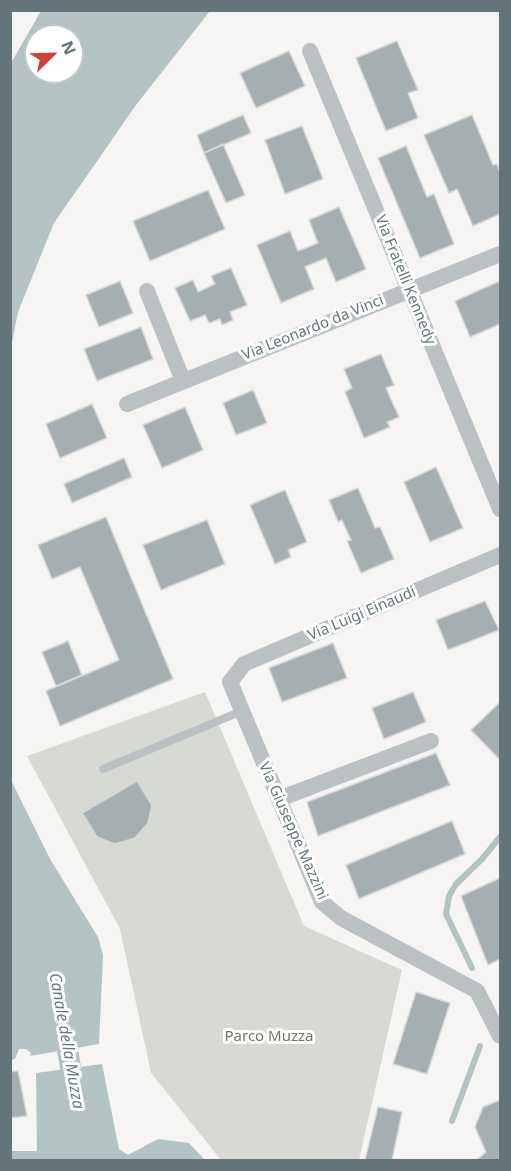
<!DOCTYPE html>
<html>
<head>
<meta charset="utf-8">
<style>
	body { margin:0 }
	#map { position:relative; width:511px; height:1171px; overflow:hidden; background:#f6f5f3; font-family:"Noto Sans",sans-serif }
	canvas { display:block }
	.frame { position:absolute; inset:0; border:12px solid #64757a; pointer-events:none }
	.north { position:absolute; left:24px; top:24px; width:60px; height:60px; box-sizing:border-box; background:#fff; border:2px solid #c1c8ca; border-radius:50%; rotate:67deg; font-size:16px; font-weight:700; line-height:24px; text-align:center; color:#64757a }
	.north::after { content:''; display:block; margin:auto; width:21px; height:27px; background:#d13f37; clip-path:polygon(50% 0,100% 100%,50% 72%,0 100%) }
</style>
</head>
<body>
<div id="map">
<canvas width="511" height="1171"></canvas>
<div class="frame"></div>
<div class="north">N</div>
</div>
<script>
const c = document.querySelector('canvas').getContext('2d');
c.lineJoin = 'round';
function fillPath(path, color) {
  c.fillStyle = color;
  c.fill(path, 'evenodd');
}
function shape(rows) {
  const path = new Path2D();
  for (const r of rows) {
    path.moveTo(r[0], r[1]);
    for (let i = 2; i < r.length; i += 2) path.lineTo(r[i], r[i + 1]);
  }
  return path;
}
function trace(path, color, width, dash) {
  c.strokeStyle = color;
  c.lineWidth = width;
  c.lineCap = dash ? 'butt' : 'round';
  c.setLineDash(dash || []);
  c.stroke(path);
}
function drawText(font, color, halo, rows, align = 'center') {
  c.font = font + ' "Noto Sans",sans-serif';
  c.lineWidth = 6;
  c.setLineDash([]);
  c.textBaseline = 'middle';
  c.strokeStyle = halo;
  c.fillStyle = color;
  for (const [text, x, y, turn = 0] of rows) {
    c.save();
    c.translate(x, y);
    c.rotate((+turn || 0) * Math.PI / 180);
    c.textAlign = isNaN(turn) ? turn : align;
    if (halo) c.strokeText(text, 0, 0);
    c.fillText(text, 0, 0);
    c.restore();
  }
}
fillPath(shape([
	[205,692,304,926,402,970,359,1160,221,1160,151,1073,120,929,27,756]
]), '#d6dad2');
fillPath(shape([
	[41,11,210,11,136,105,54,223,18,312,11,348,11,63],
	[36,36,72,36,72,72,36,72],
	[11,780,50,859,98,937,103,955,99,1044,30,1056,31,1053,26,1049,19,1049,15,1059,11,1060],
	[102,1064,119,1149,128,1155,158,1139,189,1143,205,1160,11,1160,11,1151,37,1151,36,1073]
]), '#b3c2c3');
trace(shape([
	[472,968,446,914,449,896,456,884,482,859,500,837],
	[452,1121,480,1046]
]), '#b3c2c3', 6);
trace(shape([
	[63,1022,75,1095]
]), '#b3c2c3', 21);
const building = shape([
	[397,41,418,90,408,93,418,118,386,131,356,58,397,41],
	[289,51,305,86,256,108,240,73,289,51],
	[243,115,251,133,204,153,197,135,243,115],
	[472,115,493,165,497,164,500,173,500,214,473,226,457,189,449,193,424,135,472,115],
	[302,126,323,179,285,194,265,140,302,126],
	[223,144,245,195,226,203,204,153,223,144],
	[406,146,427,197,434,194,454,244,420,258,378,158,406,146],
	[208,190,225,229,150,261,133,221,208,190],
	[339,207,366,269,336,282,326,258,305,267,314,289,281,303,257,245,290,231,298,251,318,243,309,220,339,207],
	[231,268,247,305,230,312,233,320,222,325,220,319,209,323,205,315,190,321,175,288,193,280,198,292,215,284,211,276,231,268],
	[120,281,133,313,99,327,86,295,120,281],
	[500,281,500,324,470,337,455,301,500,281],
	[141,327,153,359,97,381,84,349,141,327],
	[381,354,394,385,386,388,399,417,387,422,390,427,364,438,345,392,352,388,344,369,381,354],
	[253,390,267,423,236,435,223,403,253,390],
	[92,404,107,438,60,458,46,424,92,404],
	[185,407,203,450,162,468,143,425,185,407],
	[124,458,132,477,72,503,64,484,124,458],
	[436,467,463,528,430,542,404,482,436,467],
	[358,488,375,528,380,527,394,559,361,573,347,541,351,540,342,520,338,522,329,500,358,488],
	[285,490,307,542,288,550,291,557,275,564,250,505,285,490],
	[106,517,173,679,60,726,46,691,119,660,80,567,52,579,38,545,106,517],
	[207,520,225,564,161,590,143,545,207,520],
	[485,601,499,630,448,650,436,620,485,601],
	[68,641,82,675,56,686,42,652,68,641],
	[333,643,347,678,282,702,269,668,333,643],
	[413,692,426,722,384,739,372,708,413,692],
	[500,702,500,760,471,730,500,702],
	[436,753,450,785,318,836,307,802,436,753],
	[137,781,152,805,148,823,135,838,115,844,97,837,82,813,137,781],
	[452,821,465,854,359,899,346,865,452,821],
	[500,878,500,959,488,965,461,896,500,878],
	[416,992,450,1003,427,1074,393,1064,416,992],
	[18,1071,27,1116,10,1118,10,1072,18,1071],
	[500,1100,500,1160,477,1160,486,1152,475,1127,483,1107,500,1100],
	[378,1107,402,1112,392,1160,365,1160,378,1107]
]);
fillPath(building, '#a5aeb1');
trace(building, '#d7d7d5', 1.5);
trace(shape([
	[103,769,242,711]
]), '#bbc0c2', 8);
trace(shape([
	[310,51,500,509],
	[147,291,183,381],
	[127,404,500,254],
	[500,555,244,664,230,682,322,902,341,918,477,991,500,1036],
	[279,799,431,741]
]), '#bbc0c2', 16);
drawText('15px', '#64757a', '#fff', [
	["Via Fratelli Kennedy",405,280,68],
	["Via Leonardo da Vinci",313,328,-22],
	["Via Luigi Einaudi",362,614,-23],
	["Via Giuseppe Mazzini",293,831,66]
]);
drawText('15px', '#6d7866', '#fff', [
	["Parco Muzza",269,1037]
]);
drawText('italic 16px', '#637b7d', '#fff', [
	["Canale della Muzza",66,1041,80]
]);
</script>
</body>
</html>
